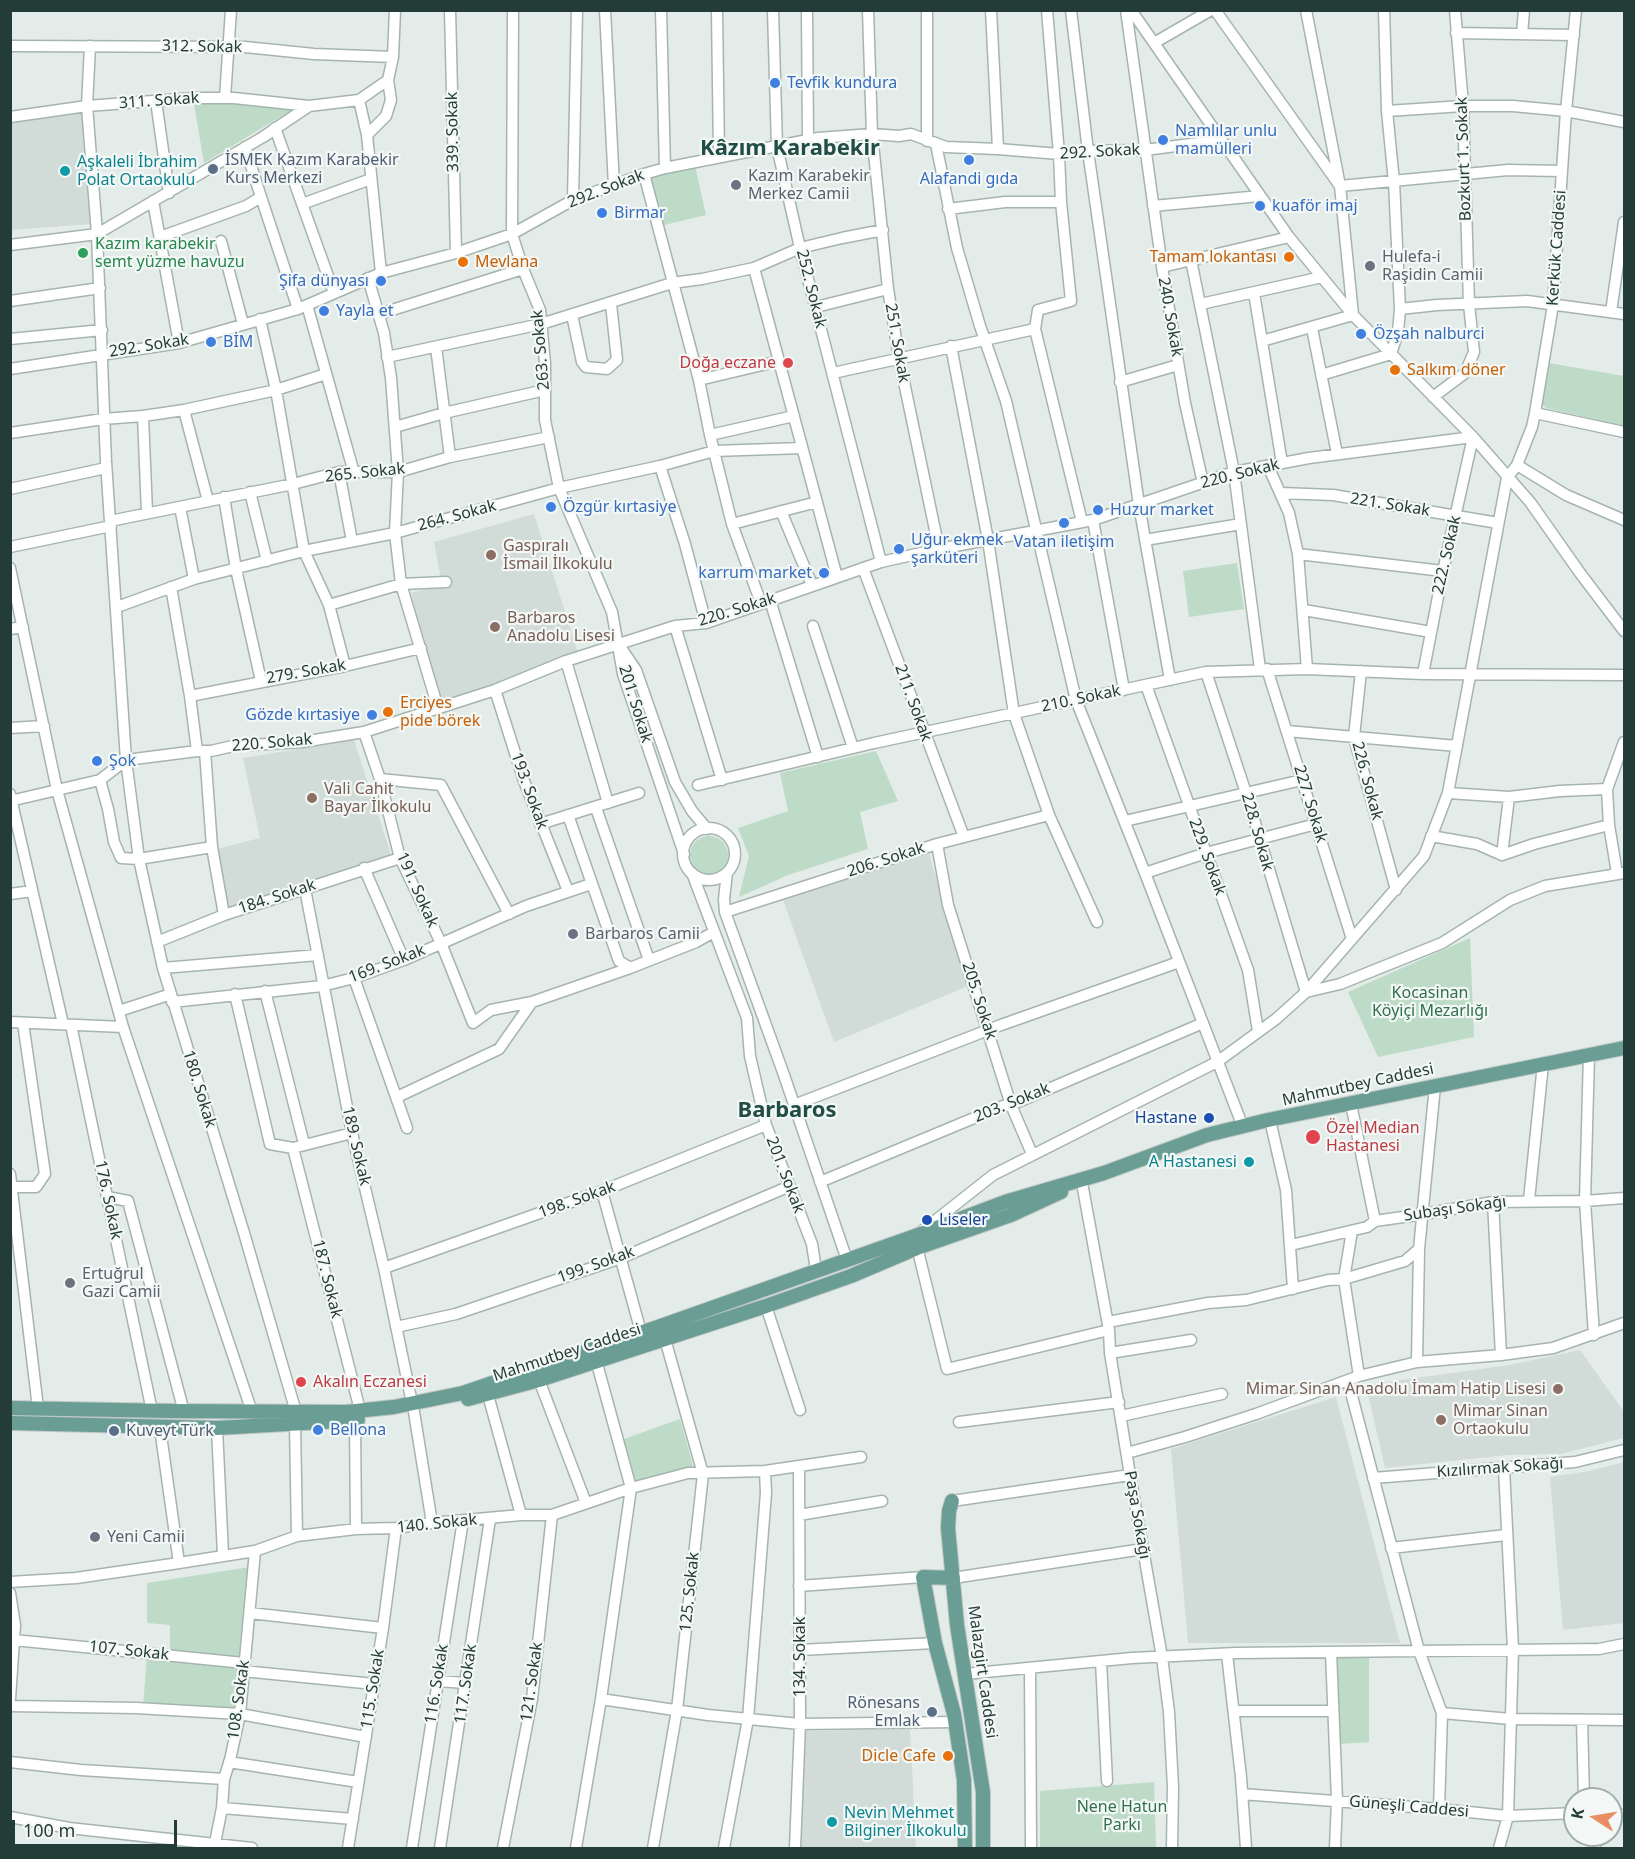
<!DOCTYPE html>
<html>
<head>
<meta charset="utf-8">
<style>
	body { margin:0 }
	#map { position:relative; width:1635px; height:1859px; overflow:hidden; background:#e3ece8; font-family:"Noto Sans",sans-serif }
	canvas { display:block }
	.frame { position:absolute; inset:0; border:12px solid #243c37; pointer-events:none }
	.north { position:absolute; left:1563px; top:1787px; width:60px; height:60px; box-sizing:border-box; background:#f3f8f6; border:2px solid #a0adaa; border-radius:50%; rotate:282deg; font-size:16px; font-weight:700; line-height:24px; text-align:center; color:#243c37 }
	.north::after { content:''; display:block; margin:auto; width:21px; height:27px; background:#e88d64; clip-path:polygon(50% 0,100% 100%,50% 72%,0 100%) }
	.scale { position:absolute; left:12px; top:1820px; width:165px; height:27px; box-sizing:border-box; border:3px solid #243c37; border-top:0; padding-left:8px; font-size:18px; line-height:21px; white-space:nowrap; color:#243c37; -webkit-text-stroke:4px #f3f8f6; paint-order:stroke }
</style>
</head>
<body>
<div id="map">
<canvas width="1635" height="1859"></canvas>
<div class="frame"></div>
<div class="north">K</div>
<div class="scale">100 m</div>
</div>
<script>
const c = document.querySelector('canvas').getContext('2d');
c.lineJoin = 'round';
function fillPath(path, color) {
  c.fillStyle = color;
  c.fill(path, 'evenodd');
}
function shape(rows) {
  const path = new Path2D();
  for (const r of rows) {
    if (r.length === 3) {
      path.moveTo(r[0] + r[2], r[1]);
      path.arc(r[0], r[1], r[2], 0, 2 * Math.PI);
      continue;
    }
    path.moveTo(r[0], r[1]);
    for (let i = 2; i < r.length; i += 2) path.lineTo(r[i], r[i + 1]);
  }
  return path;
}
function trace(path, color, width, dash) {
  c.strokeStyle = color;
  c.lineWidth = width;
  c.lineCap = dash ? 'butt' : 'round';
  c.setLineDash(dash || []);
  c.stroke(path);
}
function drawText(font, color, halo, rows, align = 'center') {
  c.font = font + ' "Noto Sans",sans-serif';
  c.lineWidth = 4.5;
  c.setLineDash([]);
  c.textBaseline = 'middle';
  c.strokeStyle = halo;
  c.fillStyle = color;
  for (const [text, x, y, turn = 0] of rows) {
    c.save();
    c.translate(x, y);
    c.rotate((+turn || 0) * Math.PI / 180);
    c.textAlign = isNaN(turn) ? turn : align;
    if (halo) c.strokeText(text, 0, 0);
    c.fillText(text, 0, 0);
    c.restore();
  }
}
fillPath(shape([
	[85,112,91,224,11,230,11,121],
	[534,514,579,656,440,702,411,593,442,585,434,542],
	[354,740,394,864,229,916,213,850,260,838,243,758],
	[929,854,968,986,834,1042,783,900],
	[1580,1350,1624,1412,1624,1438,1560,1454,1507,1455,1385,1468,1366,1385,1509,1365],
	[1336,1397,1400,1643,1188,1643,1171,1449],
	[1624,1462,1624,1623,1563,1630,1550,1477,1589,1471],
	[910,1729,916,1848,800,1848,805,1731]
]), '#d1dbd7');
fillPath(shape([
	[194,104,234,104,295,108,204,163],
	[695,166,706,215,660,226,649,177],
	[1549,363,1624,376,1624,426,1546,408,1543,405,1542,401],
	[1237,563,1244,609,1189,617,1183,571],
	[876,751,898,801,860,812,868,849,788,875,739,897,749,856,738,828,788,811,780,773],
	[709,855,19],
	[1470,938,1474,1037,1378,1057,1348,992],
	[680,1419,693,1466,636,1483,624,1439],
	[250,1567,241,1657,170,1650,170,1625,147,1623,147,1583],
	[1339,1656,1369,1656,1369,1742,1339,1744,1335,1659],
	[147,1658,239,1665,237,1710,143,1706],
	[1154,1782,1156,1848,1040,1848,1040,1791]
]), '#bddbc7');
const minor = shape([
	[450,10,456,253],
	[513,10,512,234,523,269,540,310,545,363,545,420,559,488,612,612,623,674,684,854],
	[605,10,614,186],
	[661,10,665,168],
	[717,10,719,157],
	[773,10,777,147,800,248,881,562],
	[807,10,808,141],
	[868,10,872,134,888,289,899,358,939,549],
	[927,10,927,141],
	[991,10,998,149],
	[1047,10,1059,154,1061,202,1071,301,1038,310,1035,329,1082,522],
	[1071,10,1088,151,1139,505,1170,680],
	[1126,10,1162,267,1185,403,1203,483],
	[1131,10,1289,237,1353,315,1473,437,1530,502,1580,573,1624,631],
	[1215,10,1340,186,1508,170,1562,171],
	[1456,33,1574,35],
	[1522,34,1524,10],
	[1154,43,1211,10],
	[10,46,245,47,314,54,393,57],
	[90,46,87,106,97,234,106,462,126,760,139,859,163,968,244,1233,296,1412],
	[225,98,231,10],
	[359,100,367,135,381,273],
	[156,101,169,193],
	[1387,111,1463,106,1513,106,1566,111,1624,122],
	[10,117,87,106,193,98,234,98,309,106],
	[275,128,334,293],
	[367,135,386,116,391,100,388,80],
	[936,144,957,248,980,326,1006,401,1076,700,1145,873,1243,1127],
	[245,147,261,197],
	[644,174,699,380,710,435,732,524,761,603],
	[573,200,577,10],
	[153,201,179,343],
	[302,204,371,179],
	[1153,206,1260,196],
	[948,209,1005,202,1061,202],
	[160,237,246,206,261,197,298,309],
	[221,241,243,324],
	[10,245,97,234,263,137,309,106,359,100,388,80,393,57,395,10],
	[1191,260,1234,472,1260,669],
	[1162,267,1289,237],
	[754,268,837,577],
	[368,278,384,333,391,378,398,472,395,533,401,584,438,708],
	[1254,293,1282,463],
	[10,301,100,288],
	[1201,304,1322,277],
	[307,305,354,473],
	[816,307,888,289],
	[1400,309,1437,305,1527,301,1624,314],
	[1611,312,1624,222],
	[379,314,523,269],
	[572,315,582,362,586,367,607,369,617,360,611,304],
	[260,319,276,390,304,551,329,605,345,666],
	[1312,328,1337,454],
	[10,339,102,330],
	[1262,341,1353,315,1340,186,1306,10],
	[951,346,988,540,1014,714,1049,815,1097,922],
	[436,347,450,457],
	[387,357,541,324,672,283,702,279,754,268,800,248,842,238,883,230],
	[10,369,179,343,298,309,381,273,456,253,512,234,573,200,644,174,665,168,818,138,872,134,899,136,911,134,946,147,998,149,1059,154,1088,151,1145,150,1222,140],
	[833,373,1035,329],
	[1321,375,1391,354,1398,332,1400,309,1394,182,1387,111,1384,10],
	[699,380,779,361],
	[1120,382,1178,365],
	[1433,397,1465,373,1474,352,1469,304,1463,106,1455,10],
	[184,410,276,390,326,374],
	[1535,413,1624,432],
	[143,416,147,513],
	[395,427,444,413,545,390],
	[10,433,103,419,143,416,184,410,208,501],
	[710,435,794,416],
	[1517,465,1566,495,1624,520],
	[660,466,685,544,706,623],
	[1268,466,1289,513,1298,554,1307,669],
	[339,472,352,541],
	[10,489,106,468],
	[250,492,267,561],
	[1281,493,1333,495,1498,523],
	[224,497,236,569,261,681],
	[180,507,194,579],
	[781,511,812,585],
	[1093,520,1124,690],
	[110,521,293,484,339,472,398,472,450,457,549,437],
	[732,524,817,502],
	[1145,540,1241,524],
	[10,547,111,526],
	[1298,554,1443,571],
	[10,568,57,790,123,1027,252,1412],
	[863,568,964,837],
	[171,587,190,696,197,751],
	[770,600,818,757],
	[329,605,401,584,446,582],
	[117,607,194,579,304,551,395,533,559,488,660,466,714,451,802,448],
	[1304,610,1431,632],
	[675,626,722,780],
	[813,626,853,748],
	[10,629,23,627],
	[621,648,636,670,675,782,692,811,707,829],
	[566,661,608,803],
	[1267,669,1352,939],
	[1361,671,1354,737,1396,890],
	[1206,672,1246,793,1306,992],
	[1146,685,1248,970,1258,1031],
	[495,690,524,781,568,891],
	[190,696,345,666,421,648],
	[10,728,44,726],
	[1287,731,1457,746],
	[364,732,380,779,400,858,441,943,473,1023,491,1010,532,1002],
	[205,751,212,847,224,915],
	[380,779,441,785,509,914],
	[100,780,108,809,114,842,121,858,139,859,212,847],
	[698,785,874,743,1206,672,1307,669,1423,674,1624,675],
	[1448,793,1509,797,1560,791,1607,789],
	[10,794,63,1024],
	[10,801,100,780,126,760,197,751,211,751,233,746,302,742,364,732,495,690,566,661,675,626,706,623,881,562,939,549,1093,520,1234,472,1309,458,1473,437,1443,571,1423,674],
	[596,808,649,960],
	[568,815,619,961,630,968,696,942,714,932],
	[1125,821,1302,780],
	[540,824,639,793],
	[709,854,26],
	[1431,836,1477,844,1502,855,1534,844,1609,825],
	[937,844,948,905,1011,1105,1032,1154],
	[1502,855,1509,797],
	[364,868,404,960],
	[692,873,747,1018,750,1056,766,1125,812,1244,816,1270],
	[727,873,724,899,725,912,784,1075,847,1260],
	[1145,873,1206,853,1316,824],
	[1617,873,1609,825,1607,789,1624,742],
	[305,889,352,1133,384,1268,412,1403],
	[10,894,32,891],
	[725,912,937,844,1049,815],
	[157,942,224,915,400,858],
	[163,968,318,955],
	[354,978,407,1128],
	[265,991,304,1144],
	[1306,992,1340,984,1442,943,1510,900,1545,886,1624,873],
	[235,994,270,1144,293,1148,352,1133],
	[172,1002,322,986,354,978,404,960,526,906,591,884],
	[119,1011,171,994],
	[10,1022,123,1027],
	[71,1025,152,1411],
	[1589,1055,1585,1201,1594,1335],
	[397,1097,499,1049,532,1002,630,968],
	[1351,1104,1375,1221],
	[794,1105,1001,1025,1179,962],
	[1270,1120,1286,1190,1293,1289],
	[293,1148,360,1410],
	[10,1174,38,1408],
	[820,1182,1003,1106,1011,1105,1203,1023],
	[1082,1183,1109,1330,1110,1353,1130,1475,1162,1657,1169,1712,1173,1787,1172,1848],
	[12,1187,36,1187,45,1174,23,1023],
	[602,1191,641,1332],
	[107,1197,128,1201,184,1412],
	[1529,1200,1543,1064],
	[1493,1202,1501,1355],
	[922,1231,993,1175,1217,1062,1276,1019,1306,992,1424,856,1448,793,1507,478,1517,465,1532,427,1535,413,1553,305,1566,111,1576,10],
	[1352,1231,1344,1279,1405,1261,1419,1249,1435,1086],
	[916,1243,947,1369,1109,1330],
	[1291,1245,1367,1227,1375,1221,1424,1214,1493,1202,1585,1201,1624,1198],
	[384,1268,602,1191,766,1125],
	[766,1306,800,1410],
	[1108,1322,1208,1303,1246,1300,1328,1280,1344,1279,1359,1376],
	[396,1327,456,1314,621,1258,790,1186],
	[1110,1353,1191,1340],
	[1417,1362,1419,1249],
	[539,1380,586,1503],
	[1348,1381,1419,1651,1442,1713,1439,1809],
	[488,1395,521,1515],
	[414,1412,432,1523],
	[1121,1416,1222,1394],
	[355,1421,356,1529],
	[959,1422,1119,1402],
	[295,1424,297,1536],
	[160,1428,179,1563],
	[217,1428,223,1555],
	[1127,1453,1185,1437,1256,1414,1359,1376,1417,1362,1501,1355,1553,1348,1624,1323],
	[1373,1478,1575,1462,1624,1450],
	[952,1501,1130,1475],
	[799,1515,882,1501],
	[1391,1548,1506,1535],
	[953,1578,1143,1549],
	[10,1582,76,1578,179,1563,255,1551,297,1536,356,1529,396,1528,432,1523,521,1515,552,1515,631,1488,688,1473,765,1471,861,1457],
	[799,1586,923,1577],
	[10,1593,15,1625,10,1699],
	[250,1613,383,1628],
	[14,1640,244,1663],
	[800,1650,935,1643],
	[1331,1652,1337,1800,1335,1848],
	[1227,1654,1241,1777,1246,1848],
	[1101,1661,1107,1781],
	[1030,1668,1031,1848],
	[243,1671,374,1684],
	[965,1674,1132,1658,1236,1653,1599,1649,1624,1644],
	[438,1681,465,1683],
	[601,1699,708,1715,800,1724,955,1722],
	[10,1706,136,1708,240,1714,366,1737],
	[1234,1711,1333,1711],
	[1442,1713,1511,1719,1624,1720],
	[1582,1720,1584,1799],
	[10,1762,81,1770,224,1779],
	[229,1762,358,1782],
	[1242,1794,1439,1809,1508,1816,1575,1813],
	[222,1808,353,1819],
	[1611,1815,1624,1815],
	[10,1817,69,1828,252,1848],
	[214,1848,222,1808,224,1779,230,1760,240,1714,255,1551],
	[348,1848,383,1628,396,1528],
	[412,1848,463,1520],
	[440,1848,490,1519],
	[503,1848,532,1699,552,1515],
	[576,1848,601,1699,631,1488,596,1360],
	[653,1848,677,1710,703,1474,665,1339],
	[724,1848,748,1719,766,1493,765,1471],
	[795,1848,800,1724,799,1466],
	[1499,1848,1508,1816,1513,1649,1504,1468],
	[1594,1848,1599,1835]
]);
const major = shape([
	[468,1399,539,1380,766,1306,851,1276,917,1248,1011,1215,1061,1192],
	[10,1408,172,1411,346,1412,394,1407,463,1393,661,1326,915,1236,1005,1202,1104,1173,1207,1135,1268,1120,1624,1048],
	[10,1423,217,1428,358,1420],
	[952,1501,949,1511,948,1528,957,1625,983,1792,983,1848],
	[953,1578,923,1577,935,1643,954,1714,964,1780,965,1848]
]);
trace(minor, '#a6b4af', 13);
trace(major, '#c2c8c7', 16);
trace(minor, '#fff', 10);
trace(major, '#6a9e94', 14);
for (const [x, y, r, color] of [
	[775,83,6,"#3f7fe0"],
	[1163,140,6,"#3f7fe0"],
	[969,160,6,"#3f7fe0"],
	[213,169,6,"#5c6f8a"],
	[65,171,6,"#0f9aa8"],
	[736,185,6,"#6b7280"],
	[1260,206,6,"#3f7fe0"],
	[602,213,6,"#3f7fe0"],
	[83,253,6,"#2e9e5b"],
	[1289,257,6,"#e8710a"],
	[463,262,6,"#e8710a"],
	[1370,266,6,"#6b7280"],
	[381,281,6,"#3f7fe0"],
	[324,311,6,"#3f7fe0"],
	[1361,334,6,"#3f7fe0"],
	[211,342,6,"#3f7fe0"],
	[788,363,6,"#e0444e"],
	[1395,370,6,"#e8710a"],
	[551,507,6,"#3f7fe0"],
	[1098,510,6,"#3f7fe0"],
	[1064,523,6,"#3f7fe0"],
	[899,549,6,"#3f7fe0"],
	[491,555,6,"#8d6e63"],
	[824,573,6,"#3f7fe0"],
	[495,627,6,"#8d6e63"],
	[388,712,6,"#e8710a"],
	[372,715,6,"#3f7fe0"],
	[97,761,6,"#3f7fe0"],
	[312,798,6,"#8d6e63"],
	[573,934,6,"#6b7280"],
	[1209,1118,6,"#1a4fb4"],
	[1313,1137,8,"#e0444e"],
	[1249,1162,6,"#0f9aa8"],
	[927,1220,6,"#1a4fb4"],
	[70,1283,6,"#6b7280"],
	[301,1382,6,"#e0444e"],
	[1558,1389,6,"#8d6e63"],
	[1441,1420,6,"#8d6e63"],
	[318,1430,6,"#3f7fe0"],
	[114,1431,6,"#5c6f8a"],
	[95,1537,6,"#6b7280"],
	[932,1712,6,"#5c6f8a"],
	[948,1756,6,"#e8710a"],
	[832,1822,6,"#0f9aa8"]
]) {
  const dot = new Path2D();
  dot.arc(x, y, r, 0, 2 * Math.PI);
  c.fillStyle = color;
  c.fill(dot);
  trace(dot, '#f3f8f6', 2);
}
drawText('16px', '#243c37', '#f3f8f6', [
	["312. Sokak",202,47,1],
	["311. Sokak",159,101,-4],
	["339. Sokak",453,132,-91],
	["292. Sokak",1100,152,-3],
	["Bozkurt 1. Sokak",1464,159,-92],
	["292. Sokak",606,189,-21],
	["Kerkük Caddesi",1557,248,-86],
	["252. Sokak",811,289,76],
	["240. Sokak",1170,317,80],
	["251. Sokak",897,343,80],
	["292. Sokak",149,346,-9],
	["263. Sokak",541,350,-95],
	["265. Sokak",365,473,-6],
	["220. Sokak",1240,474,-14],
	["221. Sokak",1390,505,9],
	["264. Sokak",457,516,-15],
	["222. Sokak",1447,555,-77],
	["220. Sokak",737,610,-17],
	["279. Sokak",306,672,-10],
	["210. Sokak",1081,699,-12],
	["211. Sokak",913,703,70],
	["201. Sokak",635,704,73],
	["220. Sokak",272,743,-5],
	["226. Sokak",1367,781,75],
	["193. Sokak",529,791,70],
	["227. Sokak",1310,804,73],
	["228. Sokak",1257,832,74],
	["229. Sokak",1207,857,70],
	["206. Sokak",886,860,-18],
	["191. Sokak",417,890,66],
	["184. Sokak",277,897,-18],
	["169. Sokak",387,964,-21],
	["205. Sokak",979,1001,72],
	["Mahmutbey Caddesi",1358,1085,-12],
	["180. Sokak",199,1089,73],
	["203. Sokak",1012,1103,-22],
	["189. Sokak",356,1146,77],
	["201. Sokak",785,1175,69],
	["176. Sokak",108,1200,78],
	["198. Sokak",577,1200,-20],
	["Subaşı Sokağı",1455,1209,-8],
	["199. Sokak",596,1265,-20],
	["187. Sokak",327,1279,76],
	["Mahmutbey Caddesi",567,1353,-18],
	["Kızılırmak Sokağı",1500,1468,-4],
	["Paşa Sokağı",1137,1515,80],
	["140. Sokak",437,1524,-6],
	["125. Sokak",690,1592,-84],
	["107. Sokak",129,1651,6],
	["134. Sokak",800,1657,-90],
	["Malazgirt Caddesi",982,1672,82],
	["121. Sokak",532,1682,-82],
	["116. Sokak",437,1684,-81],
	["117. Sokak",466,1684,-82],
	["115. Sokak",373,1689,-81],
	["108. Sokak",239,1700,-82],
	["Güneşli Caddesi",1409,1807,5]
]);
drawText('16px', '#366cbe', '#f3f8f6', [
	["Tevfik kundura",787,83],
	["Namlılar unlu",1175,131],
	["mamülleri",1175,149],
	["Alafandi gıda",969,179,"center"],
	["kuaför imaj",1272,206],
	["Birmar",614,213],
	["Şifa dünyası",369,281,"right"],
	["Yayla et",336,311],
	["Özşah nalburci",1373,334],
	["BİM",223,342],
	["Özgür kırtasiye",563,507],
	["Huzur market",1110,510],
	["Uğur ekmek",911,540],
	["şarküteri",911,558],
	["Vatan iletişim",1064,542,"center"],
	["karrum market",812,573,"right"],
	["Gözde kırtasiye",360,715,"right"],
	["Şok",109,761],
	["Bellona",330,1430]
], 'left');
drawText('16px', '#4e5e75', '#f3f8f6', [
	["İSMEK Kazım Karabekir",225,160],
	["Kurs Merkezi",225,178],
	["Kuveyt Türk",126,1431],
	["Rönesans",920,1703,"right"],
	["Emlak",920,1721,"right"]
], 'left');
drawText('16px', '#0d838f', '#f3f8f6', [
	["Aşkaleli İbrahim",77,162],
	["Polat Ortaokulu",77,180],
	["A Hastanesi",1237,1162,"right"],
	["Nevin Mehmet",844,1813],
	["Bilginer İlkokulu",844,1831]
], 'left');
drawText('16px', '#5b616d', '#f3f8f6', [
	["Kazım Karabekir",748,176],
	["Merkez Camii",748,194],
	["Hulefa-i",1382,257],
	["Raşidin Camii",1382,275],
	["Barbaros Camii",585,934],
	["Ertuğrul",82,1274],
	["Gazi Camii",82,1292],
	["Yeni Camii",107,1537]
], 'left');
drawText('16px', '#27864d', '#f3f8f6', [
	["Kazım karabekir",95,244],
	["semt yüzme havuzu",95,262]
], 'left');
drawText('16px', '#c56008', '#f3f8f6', [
	["Tamam lokantası",1277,257,"right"],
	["Mevlana",475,262],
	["Salkım döner",1407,370],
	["Erciyes",400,703],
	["pide börek",400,721],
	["Dicle Cafe",936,1756,"right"]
], 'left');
drawText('16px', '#be3a42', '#f3f8f6', [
	["Doğa eczane",776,363,"right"],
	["Özel Median",1326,1128],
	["Hastanesi",1326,1146],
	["Akalın Eczanesi",313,1382]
], 'left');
drawText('16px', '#785e54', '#f3f8f6', [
	["Gaspıralı",503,546],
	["İsmail İlkokulu",503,564],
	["Barbaros",507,618],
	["Anadolu Lisesi",507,636],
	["Vali Cahit",324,789],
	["Bayar İlkokulu",324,807],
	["Mimar Sinan Anadolu İmam Hatip Lisesi",1546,1389,"right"],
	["Mimar Sinan",1453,1411],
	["Ortaokulu",1453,1429]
], 'left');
drawText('16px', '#31704d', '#f3f8f6', [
	["Kocasinan",1430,993],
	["Köyiçi Mezarlığı",1430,1011],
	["Nene Hatun",1122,1807],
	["Parkı",1122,1825]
]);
drawText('16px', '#164399', '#f3f8f6', [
	["Hastane",1197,1118],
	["Liseler",939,1220,"left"]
], 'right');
drawText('bold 22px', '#214d45', '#f3f8f6', [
	["Kâzım Karabekir",790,149],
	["Barbaros",787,1111]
]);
</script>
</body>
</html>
